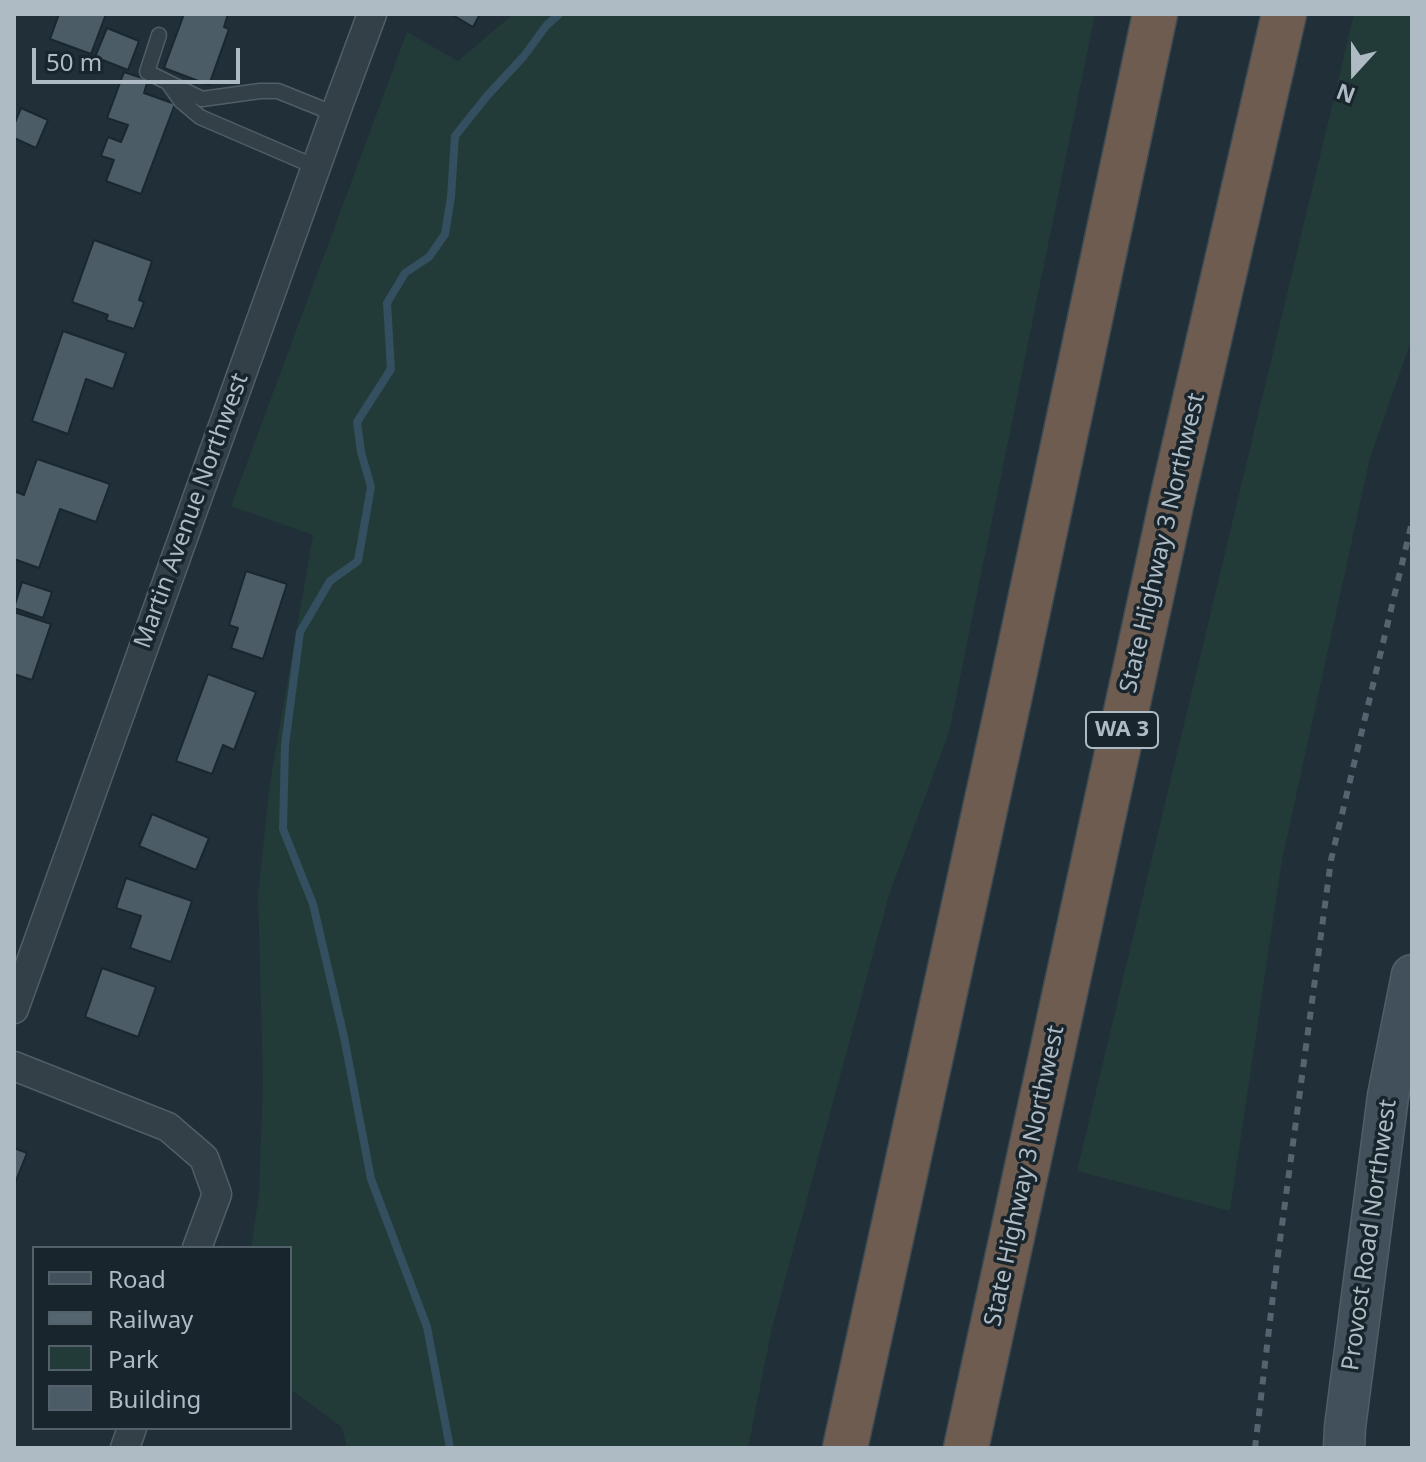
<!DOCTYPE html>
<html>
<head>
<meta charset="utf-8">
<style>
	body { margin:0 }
	#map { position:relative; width:1426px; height:1462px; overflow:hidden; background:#202f38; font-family:"Noto Sans",sans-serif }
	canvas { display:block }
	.frame { position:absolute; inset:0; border:16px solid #aebbc5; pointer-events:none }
	.legend { position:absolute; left:32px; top:1246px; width:260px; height:184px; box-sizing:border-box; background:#19252d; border:2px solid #55616a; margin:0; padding:10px 14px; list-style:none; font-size:24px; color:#aebbc5 }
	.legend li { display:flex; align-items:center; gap:16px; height:40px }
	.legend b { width:40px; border:2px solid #55616a }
	.north { position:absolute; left:1314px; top:32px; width:80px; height:80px; -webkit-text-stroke:6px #19252d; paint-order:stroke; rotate:201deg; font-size:22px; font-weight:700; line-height:32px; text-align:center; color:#aebbc5 }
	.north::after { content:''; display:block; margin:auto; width:28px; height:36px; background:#aebbc5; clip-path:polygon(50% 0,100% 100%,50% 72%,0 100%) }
	.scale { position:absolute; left:32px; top:48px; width:208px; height:36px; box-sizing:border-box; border:4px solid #aebbc5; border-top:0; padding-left:10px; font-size:24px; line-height:28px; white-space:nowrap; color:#aebbc5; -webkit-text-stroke:6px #19252d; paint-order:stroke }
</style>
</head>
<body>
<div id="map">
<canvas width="1426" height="1462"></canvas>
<div class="frame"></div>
<ul class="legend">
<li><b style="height:10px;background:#41505b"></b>Road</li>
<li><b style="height:10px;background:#55656f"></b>Railway</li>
<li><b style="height:22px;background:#233b38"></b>Park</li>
<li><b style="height:22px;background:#4b5c67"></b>Building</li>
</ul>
<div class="north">N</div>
<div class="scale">50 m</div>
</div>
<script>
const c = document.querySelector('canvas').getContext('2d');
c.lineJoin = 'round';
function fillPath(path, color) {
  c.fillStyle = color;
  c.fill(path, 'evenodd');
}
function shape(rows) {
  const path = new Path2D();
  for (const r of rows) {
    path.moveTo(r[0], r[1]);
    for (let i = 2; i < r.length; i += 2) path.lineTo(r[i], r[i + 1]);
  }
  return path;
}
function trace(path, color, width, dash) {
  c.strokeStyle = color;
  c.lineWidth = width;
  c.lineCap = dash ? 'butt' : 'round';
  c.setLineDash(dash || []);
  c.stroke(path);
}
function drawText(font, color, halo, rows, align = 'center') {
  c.font = font + ' "Noto Sans",sans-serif';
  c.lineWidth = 7;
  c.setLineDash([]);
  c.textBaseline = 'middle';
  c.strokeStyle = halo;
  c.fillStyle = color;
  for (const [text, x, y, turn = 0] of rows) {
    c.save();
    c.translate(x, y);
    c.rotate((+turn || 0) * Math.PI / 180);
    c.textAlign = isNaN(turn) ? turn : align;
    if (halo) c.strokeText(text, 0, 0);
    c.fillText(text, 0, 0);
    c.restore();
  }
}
fillPath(shape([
	[513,14,1095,14,949,732,889,895,772,1328,748,1448,347,1448,342,1427,290,1389,290,1248,251,1248,259,1194,263,1081,258,896,270,782,313,535,231,506,407,32,458,61],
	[1354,14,1412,14,1412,338,1370,458,1282,860,1230,1211,1077,1171]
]), '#233b38');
trace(shape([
	[450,1448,427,1327,371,1179,344,1037,313,904,283,829,285,745,300,632,330,581,358,561,371,487,361,452,357,422,391,369,387,303,405,273,429,257,445,234,451,197,455,136,487,96,524,56,546,26,559,14]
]), '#334f60', 8);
const building = shape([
	[59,14,106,14,91,54,50,39,59,14],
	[184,14,228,14,224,27,229,29,209,85,164,68,184,14],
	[451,14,480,14,473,27,451,14],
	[107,28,139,41,128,70,95,57,107,28],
	[124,72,148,80,144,93,175,104,141,194,106,181,114,160,101,156,108,137,121,142,128,125,107,118,124,72],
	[21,108,48,120,36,148,14,138,14,125,21,108],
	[94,240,152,261,139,300,144,302,134,329,106,320,108,315,72,302,94,240],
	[63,331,126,353,113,389,86,379,68,434,32,421,63,331],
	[37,459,110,484,96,522,60,509,39,568,14,559,14,491,24,495,37,459],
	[246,571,287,584,263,659,231,648,238,628,229,625,246,571],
	[22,582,52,592,43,618,14,608,22,582],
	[14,612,51,624,32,680,14,674,14,612],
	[208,674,256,692,234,750,223,745,212,774,176,761,208,674],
	[152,814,209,838,196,870,139,846,152,814],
	[126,878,192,901,171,962,130,948,141,916,116,908,126,878],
	[102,968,156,987,138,1037,85,1017,102,968],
	[14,1148,27,1153,15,1183,14,1183,14,1148]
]);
fillPath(building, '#4b5c67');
trace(building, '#1b272f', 2);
const lane = shape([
	[159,35,147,72,202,99,260,91,278,91,335,114],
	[169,84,181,101,200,117,316,167]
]);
const street = shape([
	[14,1009,335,114,372,14],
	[14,1066,168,1127,204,1158,217,1194,197,1248],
	[125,1448,132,1428]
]);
const secondary = shape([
	[1344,1448,1345,1427,1388,1096,1412,975]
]);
const highway = shape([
	[845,1448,1008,704,1155,14],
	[966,1448,1174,491,1284,14]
]);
trace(lane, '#515e66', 17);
trace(street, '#515e66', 31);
trace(secondary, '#515e66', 43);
trace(highway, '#3e4b53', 47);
trace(lane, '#334048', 14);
trace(street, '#334048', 28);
trace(secondary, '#41505b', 40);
trace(highway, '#6e5c50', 44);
trace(shape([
	[1255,1448,1276,1270,1331,860,1412,522]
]), '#55656f', 6, [8, 8]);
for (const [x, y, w] of [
	[1122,730,72]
]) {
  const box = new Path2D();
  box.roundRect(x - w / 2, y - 18, w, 36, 6);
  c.fillStyle = '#19252d';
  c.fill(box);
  trace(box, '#aebbc5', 2);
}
drawText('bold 22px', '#aebbc5', null, [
	["WA 3",1122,730]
]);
drawText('24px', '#aebbc5', '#19252d', [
	["Martin Avenue Northwest",192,511,-70],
	["State Highway 3 Northwest",1163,543,-77],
	["State Highway 3 Northwest",1025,1176,-78],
	["Provost Road Northwest",1370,1235,-82]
]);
</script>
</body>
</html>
